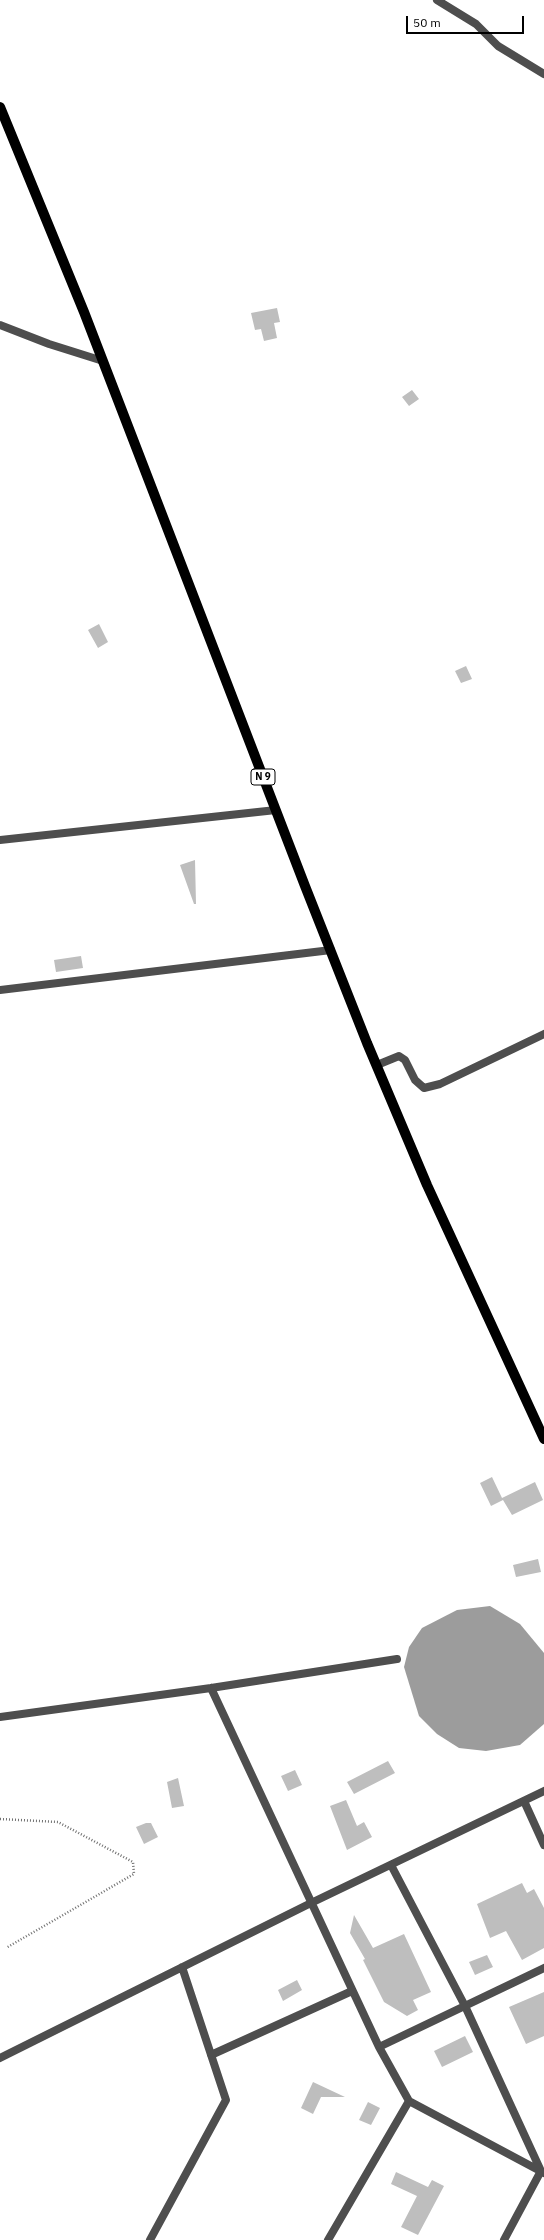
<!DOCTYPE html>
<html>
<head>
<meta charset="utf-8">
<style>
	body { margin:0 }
	#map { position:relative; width:544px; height:2240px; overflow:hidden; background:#fff; font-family:"IBM Plex Sans",sans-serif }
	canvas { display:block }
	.scale { position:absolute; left:406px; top:16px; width:118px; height:18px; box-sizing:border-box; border:2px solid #000; border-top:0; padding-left:5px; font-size:12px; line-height:14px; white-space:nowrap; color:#000; -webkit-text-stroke:3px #fff; paint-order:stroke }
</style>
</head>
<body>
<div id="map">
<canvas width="544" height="2240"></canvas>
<div class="scale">50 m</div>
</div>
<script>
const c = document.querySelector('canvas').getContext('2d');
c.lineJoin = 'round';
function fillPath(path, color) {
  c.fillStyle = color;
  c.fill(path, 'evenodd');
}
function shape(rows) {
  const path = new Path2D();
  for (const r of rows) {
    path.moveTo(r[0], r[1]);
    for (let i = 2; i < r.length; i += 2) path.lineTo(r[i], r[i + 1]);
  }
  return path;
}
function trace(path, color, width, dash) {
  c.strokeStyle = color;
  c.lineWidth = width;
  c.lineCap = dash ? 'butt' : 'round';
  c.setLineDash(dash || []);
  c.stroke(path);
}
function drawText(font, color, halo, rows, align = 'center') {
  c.font = font + ' "IBM Plex Sans",sans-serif';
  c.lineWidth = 3.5;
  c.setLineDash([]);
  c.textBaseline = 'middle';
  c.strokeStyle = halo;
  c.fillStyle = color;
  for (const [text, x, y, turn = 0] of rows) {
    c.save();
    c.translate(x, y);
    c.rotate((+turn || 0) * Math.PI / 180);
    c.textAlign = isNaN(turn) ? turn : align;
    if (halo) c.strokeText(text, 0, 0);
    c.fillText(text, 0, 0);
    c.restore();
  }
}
fillPath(shape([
	[490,1606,520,1624,544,1653,544,1724,520,1745,486,1751,459,1748,437,1734,419,1716,404,1667,409,1647,422,1628,457,1610]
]), '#9c9c9c');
fillPath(shape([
	[277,308,280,322,274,323,277,338,264,341,261,329,255,330,251,313],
	[412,390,419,399,409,406,402,397],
	[99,624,108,642,98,648,88,630],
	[466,666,472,679,461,683,455,671],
	[195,860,196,904,194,904,180,865],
	[81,956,83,968,56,972,54,960],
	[492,1477,502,1498,535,1482,543,1500,512,1515,503,1500,491,1506,480,1483],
	[538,1559,541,1572,516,1577,513,1565],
	[388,1761,395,1773,354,1794,347,1782],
	[295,1770,302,1785,288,1791,281,1776],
	[178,1778,184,1806,172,1808,167,1782],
	[346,1800,357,1826,364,1822,372,1837,347,1850,330,1806],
	[146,1823,151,1823,158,1837,144,1844,136,1827],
	[522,1883,527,1893,534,1889,544,1908,544,1948,522,1960,506,1931,490,1938,477,1904],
	[354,1915,373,1948,404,1934,431,1992,413,2000,418,2010,407,2016,384,2002,363,1960,365,1959,350,1933],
	[487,1955,493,1967,475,1975,469,1962],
	[297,1980,302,1990,283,2001,278,1990],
	[544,1992,544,2036,526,2044,509,2007],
	[465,2036,473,2052,442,2067,434,2051],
	[313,2082,345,2097,321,2097,313,2114,301,2108],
	[368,2102,380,2108,371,2125,359,2120],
	[396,2172,428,2187,432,2180,444,2186,418,2235,401,2227,417,2196,391,2184]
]), '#bebebe');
trace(shape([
	[0,1819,58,1822,133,1862,134,1874,6,1948]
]), '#707070', 2.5, [1, 2]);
trace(shape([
	[437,0,476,24,498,46,544,74],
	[0,325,49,344,103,361],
	[0,840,276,810],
	[0,990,331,950],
	[377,1065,399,1056,405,1060,415,1080,424,1088,440,1084,544,1034],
	[211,1688,379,2047,409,2101,544,2173],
	[0,1717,211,1688,397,1659],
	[524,1801,544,1845],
	[391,1865,465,2006,541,2171,504,2240],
	[379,2047,544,1968],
	[211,2055,352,1991],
	[0,2058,311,1903,544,1791],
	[150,2240,226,2100,182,1967],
	[328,2240,409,2101]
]), '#4e4e4e', 8);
trace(shape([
	[0,107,84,312,305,886,367,1043,427,1185,544,1439]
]), '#000', 10);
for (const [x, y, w] of [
	[263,777,24]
]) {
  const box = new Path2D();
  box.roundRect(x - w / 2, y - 8, w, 16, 3);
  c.fillStyle = '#fff';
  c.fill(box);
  trace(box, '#000', 1);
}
drawText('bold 10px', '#000', null, [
	["N 9",263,777]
]);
</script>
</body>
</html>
